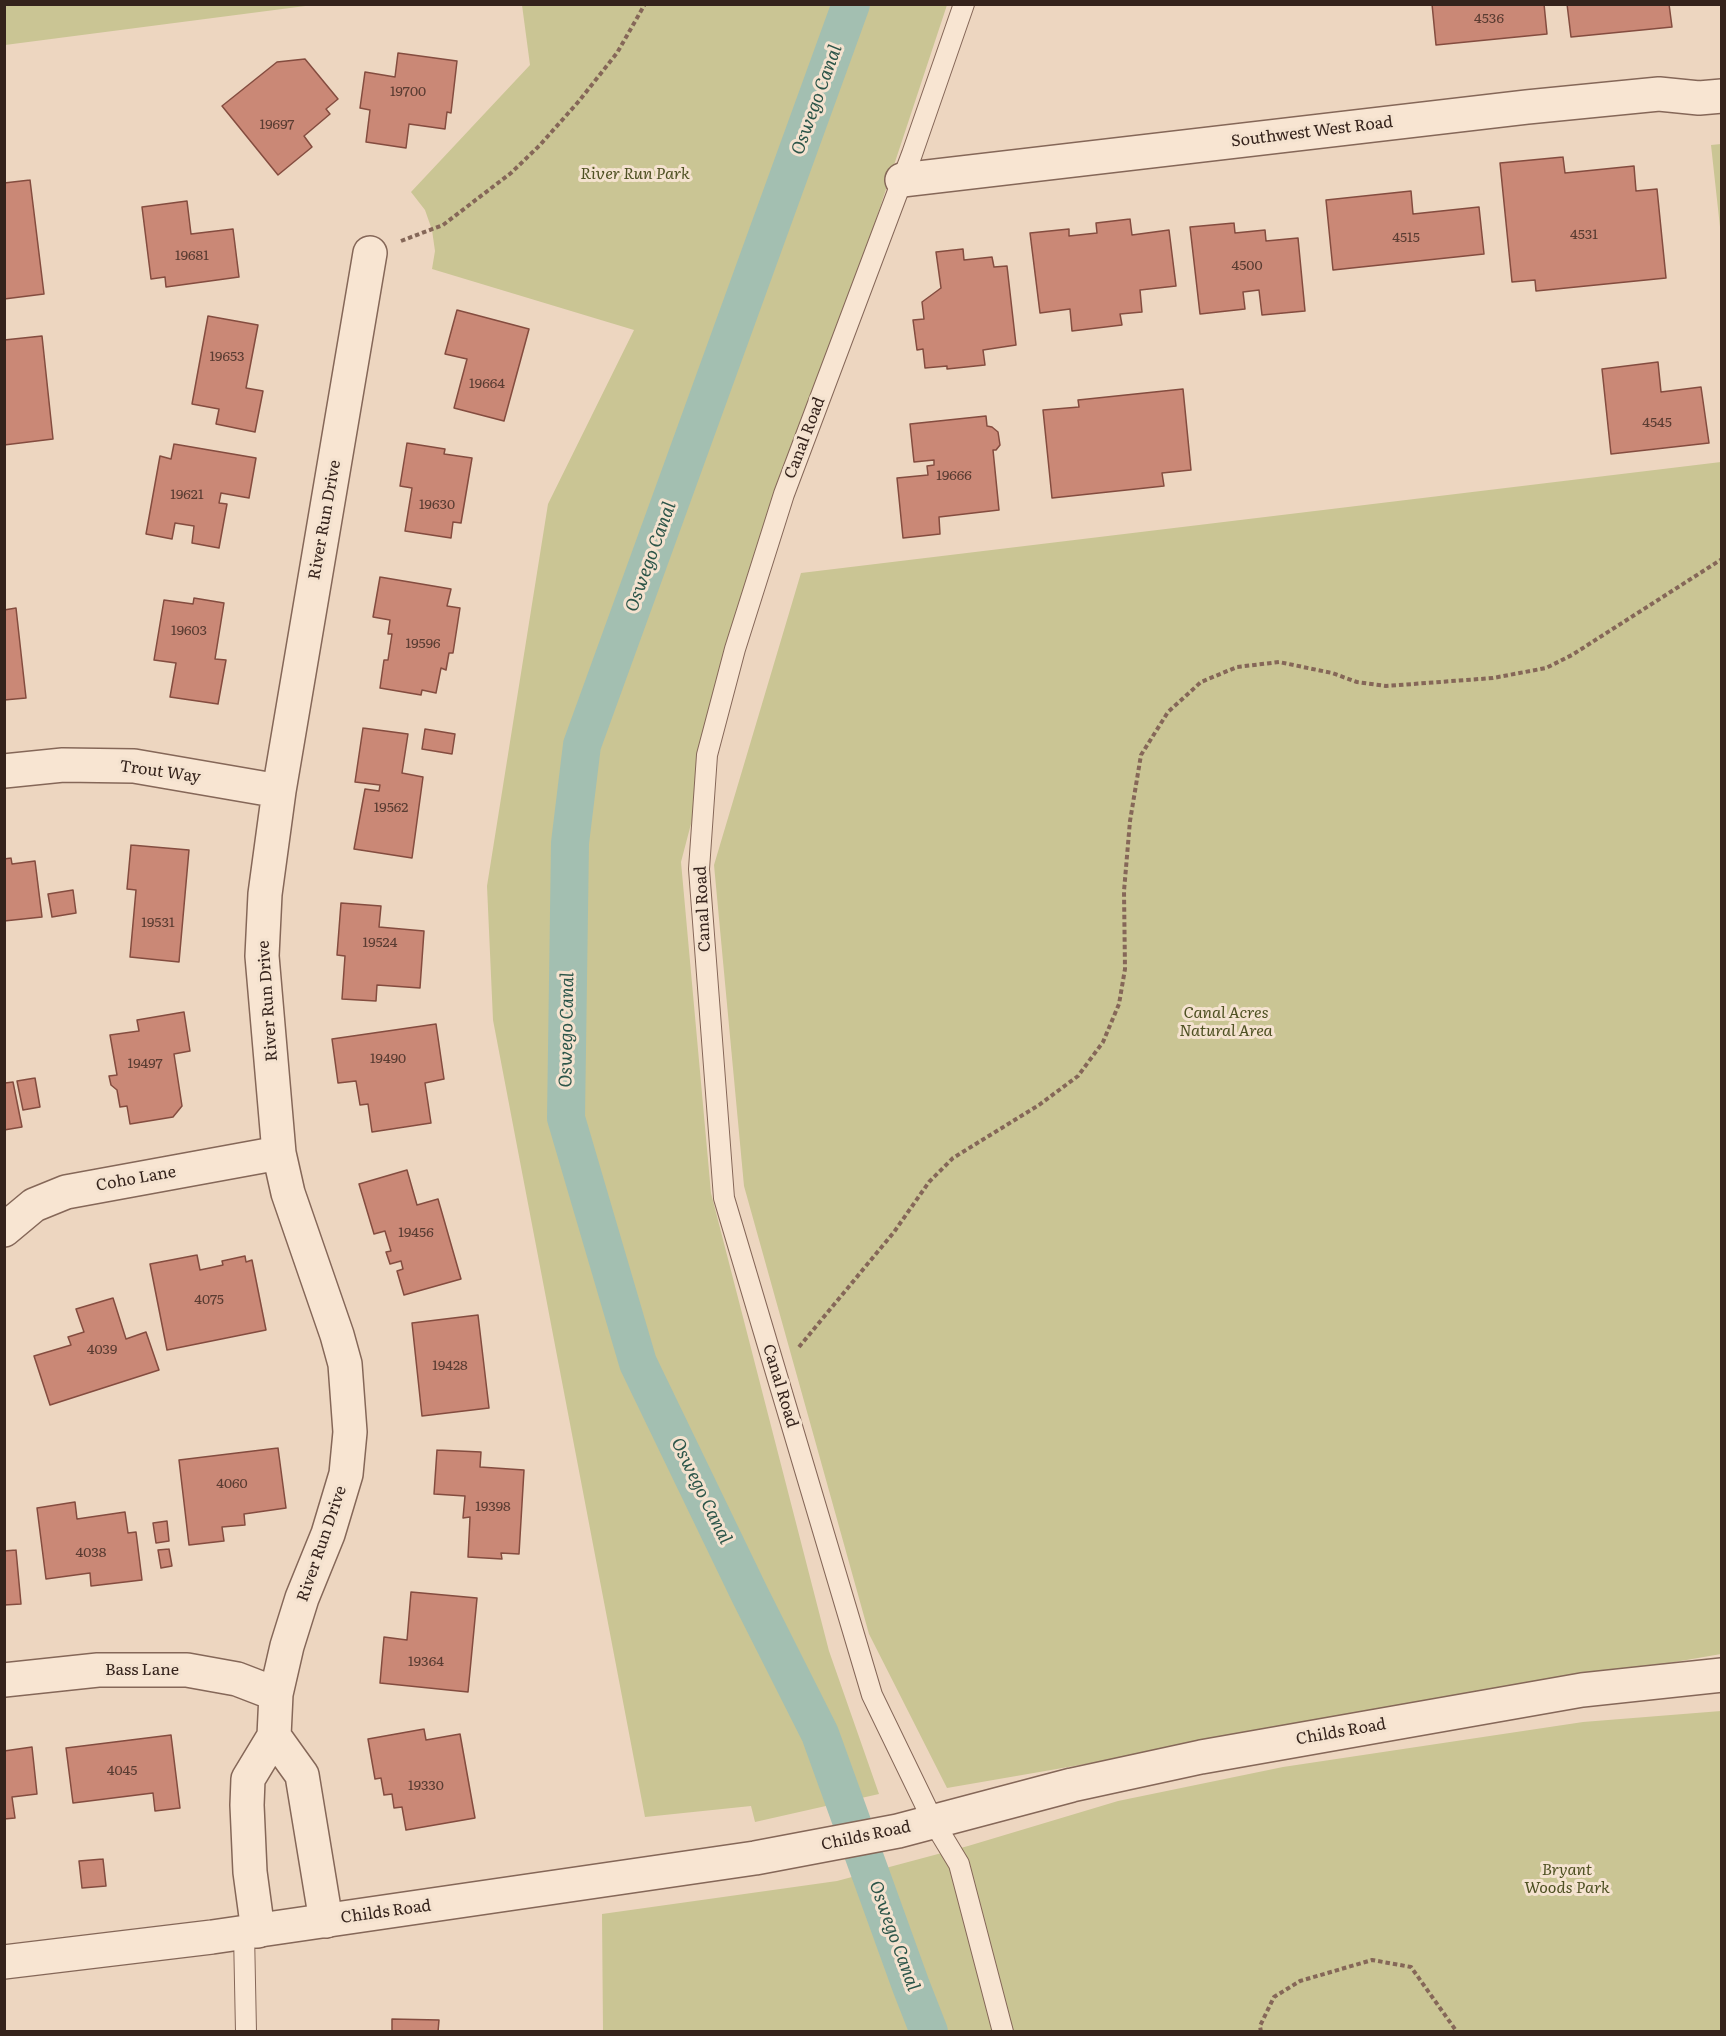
<!DOCTYPE html>
<html>
<head>
<meta charset="utf-8">
<style>
	body { margin:0 }
	#map { position:relative; width:1726px; height:2036px; overflow:hidden; background:#edd6c0; font-family:Literata,serif }
	canvas { display:block }
	.frame { position:absolute; inset:0; border:6px solid #35231c; pointer-events:none }
</style>
</head>
<body>
<div id="map">
<canvas width="1726" height="2036"></canvas>
<div class="frame"></div>
</div>
<script>
const c = document.querySelector('canvas').getContext('2d');
c.lineJoin = 'round';
function fillPath(path, color) {
  c.fillStyle = color;
  c.fill(path, 'evenodd');
}
function shape(rows) {
  const path = new Path2D();
  for (const r of rows) {
    path.moveTo(r[0], r[1]);
    for (let i = 2; i < r.length; i += 2) path.lineTo(r[i], r[i + 1]);
  }
  return path;
}
function trace(path, color, width, dash) {
  c.strokeStyle = color;
  c.lineWidth = width;
  c.lineCap = dash ? 'butt' : 'round';
  c.setLineDash(dash || []);
  c.stroke(path);
}
function drawText(font, color, halo, rows, align = 'center') {
  c.font = font + ' Literata,serif';
  c.lineWidth = 6;
  c.setLineDash([]);
  c.textBaseline = 'middle';
  c.strokeStyle = halo;
  c.fillStyle = color;
  for (const [text, x, y, turn = 0] of rows) {
    c.save();
    c.translate(x, y);
    c.rotate((+turn || 0) * Math.PI / 180);
    c.textAlign = isNaN(turn) ? turn : align;
    if (halo) c.strokeText(text, 0, 0);
    c.fillText(text, 0, 0);
    c.restore();
  }
}
fillPath(shape([
	[5,4,313,4,313,5,5,45],
	[522,5,947,5,748,606,681,862,711,1193,829,1651,879,1794,755,1822,751,1806,645,1817,493,1020,487,886,548,504,634,330,432,269,435,251,432,230,425,210,411,192,530,65],
	[1721,144,1722,144,1721,236,1711,145],
	[1721,462,1721,1654,947,1788,869,1634,744,1186,714,865,801,573],
	[1721,1711,1721,2031,603,2031,602,1914,837,1881,968,1846,1118,1801,1283,1767,1583,1722]
]), '#cac594');
trace(shape([
	[851,4,582,745,570,843,566,1118,638,1363,750,1595,820,1734,911,1986,929,2032]
]), '#a3bfb1', 38);
const building = shape([
	[1432,4,1544,4,1547,34,1436,45,1432,4],
	[1567,4,1669,4,1672,27,1571,37,1567,4],
	[398,53,457,61,451,113,447,112,445,129,409,124,406,148,366,142,370,110,360,108,365,72,395,77,398,53],
	[305,59,338,99,326,109,330,114,304,136,312,147,278,175,222,106,277,62,305,59],
	[1563,157,1565,173,1634,166,1636,191,1657,189,1666,278,1536,291,1535,280,1512,282,1500,163,1563,157],
	[30,180,44,294,4,299,4,183,30,180],
	[1411,191,1413,214,1479,207,1484,254,1333,270,1326,200,1411,191],
	[187,201,191,234,233,229,239,277,166,287,165,277,151,279,142,207,187,201],
	[1130,219,1132,235,1169,230,1176,286,1140,290,1142,312,1120,314,1122,325,1072,331,1070,309,1040,313,1030,233,1069,229,1069,236,1097,233,1096,223,1130,219],
	[1234,223,1235,233,1265,230,1266,241,1298,238,1305,311,1262,315,1259,290,1243,292,1245,309,1200,314,1190,227,1234,223],
	[963,249,964,260,992,257,994,267,1007,266,1016,345,983,350,985,365,947,369,947,366,925,368,923,349,917,350,913,320,924,319,922,302,941,288,936,252,963,249],
	[457,310,529,329,504,421,454,408,467,359,445,354,457,310],
	[208,316,258,325,246,388,263,391,255,432,216,424,219,409,192,404,208,316],
	[42,336,53,439,4,445,4,340,42,336],
	[1658,362,1661,392,1701,387,1709,443,1611,454,1602,369,1658,362],
	[1183,389,1191,470,1162,473,1164,486,1052,498,1043,410,1079,407,1078,400,1183,389],
	[986,416,987,426,992,427,998,432,1000,445,996,450,993,450,999,510,939,517,940,534,903,538,897,478,928,475,927,466,934,465,934,460,914,462,910,424,986,416],
	[407,443,445,449,444,454,472,458,461,523,453,522,451,538,405,531,412,488,400,486,407,443],
	[174,444,256,458,249,498,221,493,219,503,227,504,219,548,192,543,194,526,175,523,172,539,146,534,160,456,171,459,174,444],
	[380,577,451,589,447,606,460,608,453,653,449,653,446,670,441,668,436,693,422,690,421,695,380,688,384,660,388,660,392,634,388,634,390,620,373,617,380,577],
	[194,598,224,603,215,659,226,660,218,704,170,697,176,663,154,660,164,600,193,604,194,598],
	[16,608,26,698,4,700,4,610,16,608],
	[363,728,408,734,402,773,423,777,412,858,354,849,365,789,379,791,380,785,355,782,363,728],
	[425,729,455,734,452,754,422,749,425,729],
	[131,845,189,850,179,962,130,957,136,890,127,889,131,845],
	[11,858,12,864,35,861,42,917,4,921,4,859,11,858],
	[73,890,76,913,52,917,48,894,73,890],
	[341,903,381,906,379,927,424,931,420,988,377,985,376,1001,342,999,345,956,337,955,341,903],
	[184,1012,190,1051,174,1054,182,1106,173,1117,130,1124,127,1106,120,1107,117,1090,111,1085,109,1076,117,1075,110,1035,139,1031,137,1020,184,1012],
	[436,1024,444,1079,425,1083,431,1123,372,1132,368,1104,360,1105,356,1081,338,1083,332,1039,436,1024],
	[4,1078,5,1083,13,1082,22,1127,4,1130,4,1078],
	[35,1078,40,1107,23,1110,17,1081,35,1078],
	[407,1170,417,1205,438,1199,461,1279,404,1295,397,1271,403,1269,401,1261,390,1264,386,1252,391,1251,385,1231,374,1234,359,1184,407,1170],
	[197,1255,200,1270,223,1265,222,1261,245,1256,246,1262,252,1260,266,1330,167,1350,150,1264,197,1255],
	[113,1298,126,1339,146,1332,159,1370,50,1405,34,1356,71,1345,68,1337,84,1332,76,1309,113,1298],
	[478,1315,489,1408,422,1416,412,1323,478,1315],
	[278,1448,286,1508,244,1514,245,1525,222,1527,224,1541,189,1545,179,1460,278,1448],
	[437,1450,481,1452,480,1467,524,1470,519,1554,501,1553,502,1559,468,1557,470,1517,463,1518,465,1496,434,1494,437,1450],
	[75,1502,77,1519,125,1512,128,1533,136,1532,142,1580,91,1586,90,1573,46,1579,37,1508,75,1502],
	[167,1521,169,1541,156,1543,153,1523,167,1521],
	[169,1549,172,1566,161,1568,158,1550,169,1549],
	[16,1550,21,1604,4,1605,4,1551,16,1550],
	[411,1592,477,1598,468,1692,380,1683,384,1637,407,1640,411,1592],
	[424,1729,426,1740,460,1734,475,1818,406,1830,402,1807,394,1808,392,1794,384,1795,381,1778,375,1779,368,1739,424,1729],
	[171,1735,180,1808,155,1811,153,1793,73,1803,66,1748,171,1735],
	[32,1747,37,1794,12,1797,15,1818,4,1819,4,1751,32,1747],
	[103,1859,106,1886,82,1888,79,1861,103,1859],
	[392,2019,439,2020,438,2032,392,2032,392,2019]
]);
fillPath(building, '#ca8876');
trace(building, '#844c3f', 1.5);
const service = shape([
	[964,4,912,154,784,494,735,649,707,755,699,869,724,1198,872,1695,933,1821,959,1864,1003,2032],
	[244,1933,246,2032]
]);
const minor = shape([
	[902,180,1527,107,1659,94,1699,98,1722,96],
	[4,771,63,765,134,766,279,791],
	[4,1230,34,1205,66,1192,279,1153],
	[4,1680,98,1670,187,1670,237,1679,276,1694],
	[274,1736,302,1775,326,1921],
	[258,1931,250,1872,247,1805,248,1779,274,1736,276,1694,287,1646,302,1598,328,1534,346,1474,350,1432,345,1364,337,1335,288,1193,279,1153,262,956,265,894,279,791,370,253]
]);
const tertiary = shape([
	[4,1962,212,1937,755,1858,898,1831,1072,1785,1201,1757,1582,1690,1722,1675]
]);
trace(service, '#856758', 22);
trace(minor, '#856758', 36);
trace(tertiary, '#856758', 36);
trace(shape([
	[401,241,443,225,511,173,540,145,579,101,617,53,645,4],
	[799,1347,894,1232,929,1182,953,1158,1039,1105,1078,1076,1103,1042,1119,1004,1125,969,1124,891,1130,821,1141,755,1168,712,1201,682,1237,667,1279,662,1332,673,1357,682,1386,686,1493,678,1546,668,1572,655,1722,559],
	[1261,2032,1260,2026,1274,1997,1300,1981,1372,1960,1411,1967,1457,2032]
]), '#856758', 4, [4.5, 3]);
trace(service, '#f8e5d2', 20);
trace(minor, '#f8e5d2', 33);
trace(tertiary, '#f8e5d2', 33);
drawText('14px', '#5a3c32', null, [
	["4536",1489,19],
	["19700",408,92],
	["19697",277,125],
	["4531",1584,235],
	["4515",1406,238],
	["19681",192,256],
	["4500",1247,266],
	["19653",227,357],
	["19664",487,384],
	["4545",1657,423],
	["19666",954,476],
	["19621",187,495],
	["19630",437,505],
	["19603",189,631],
	["19596",423,644],
	["19562",391,808],
	["19531",158,923],
	["19524",380,943],
	["19490",388,1059],
	["19497",145,1064],
	["19456",416,1233],
	["4075",209,1300],
	["4039",102,1350],
	["19428",450,1366],
	["4060",232,1484],
	["19398",493,1507],
	["4038",91,1553],
	["19364",426,1662],
	["4045",122,1771],
	["19330",426,1786]
]);
drawText('16px', '#35231c', '#f4e2cf', [
	["Southwest West Road",1312,132,-7],
	["Canal Road",805,438,-69],
	["River Run Drive",325,520,-80],
	["Trout Way",160,772,8],
	["Canal Road",703,909,-93],
	["River Run Drive",268,1001,-94],
	["Coho Lane",136,1179,-10],
	["Canal Road",780,1386,73],
	["River Run Drive",322,1544,-71],
	["Bass Lane",142,1670],
	["Childs Road",1341,1732,-10],
	["Childs Road",866,1836,-12],
	["Childs Road",386,1912,-8]
]);
drawText('italic 16px', '#4f5123', '#f4e2cf', [
	["River Run Park",635,174],
	["Canal Acres",1226,1013],
	["Natural Area",1226,1031],
	["Bryant",1567,1870],
	["Woods Park",1567,1888]
]);
drawText('italic 18px', '#2c5549', '#f4e2cf', [
	["Oswego Canal",817,100,-70],
	["Oswego Canal",651,557,-70],
	["Oswego Canal",567,1030,-89],
	["Oswego Canal",701,1491,64],
	["Oswego Canal",894,1936,70]
]);
</script>
</body>
</html>
